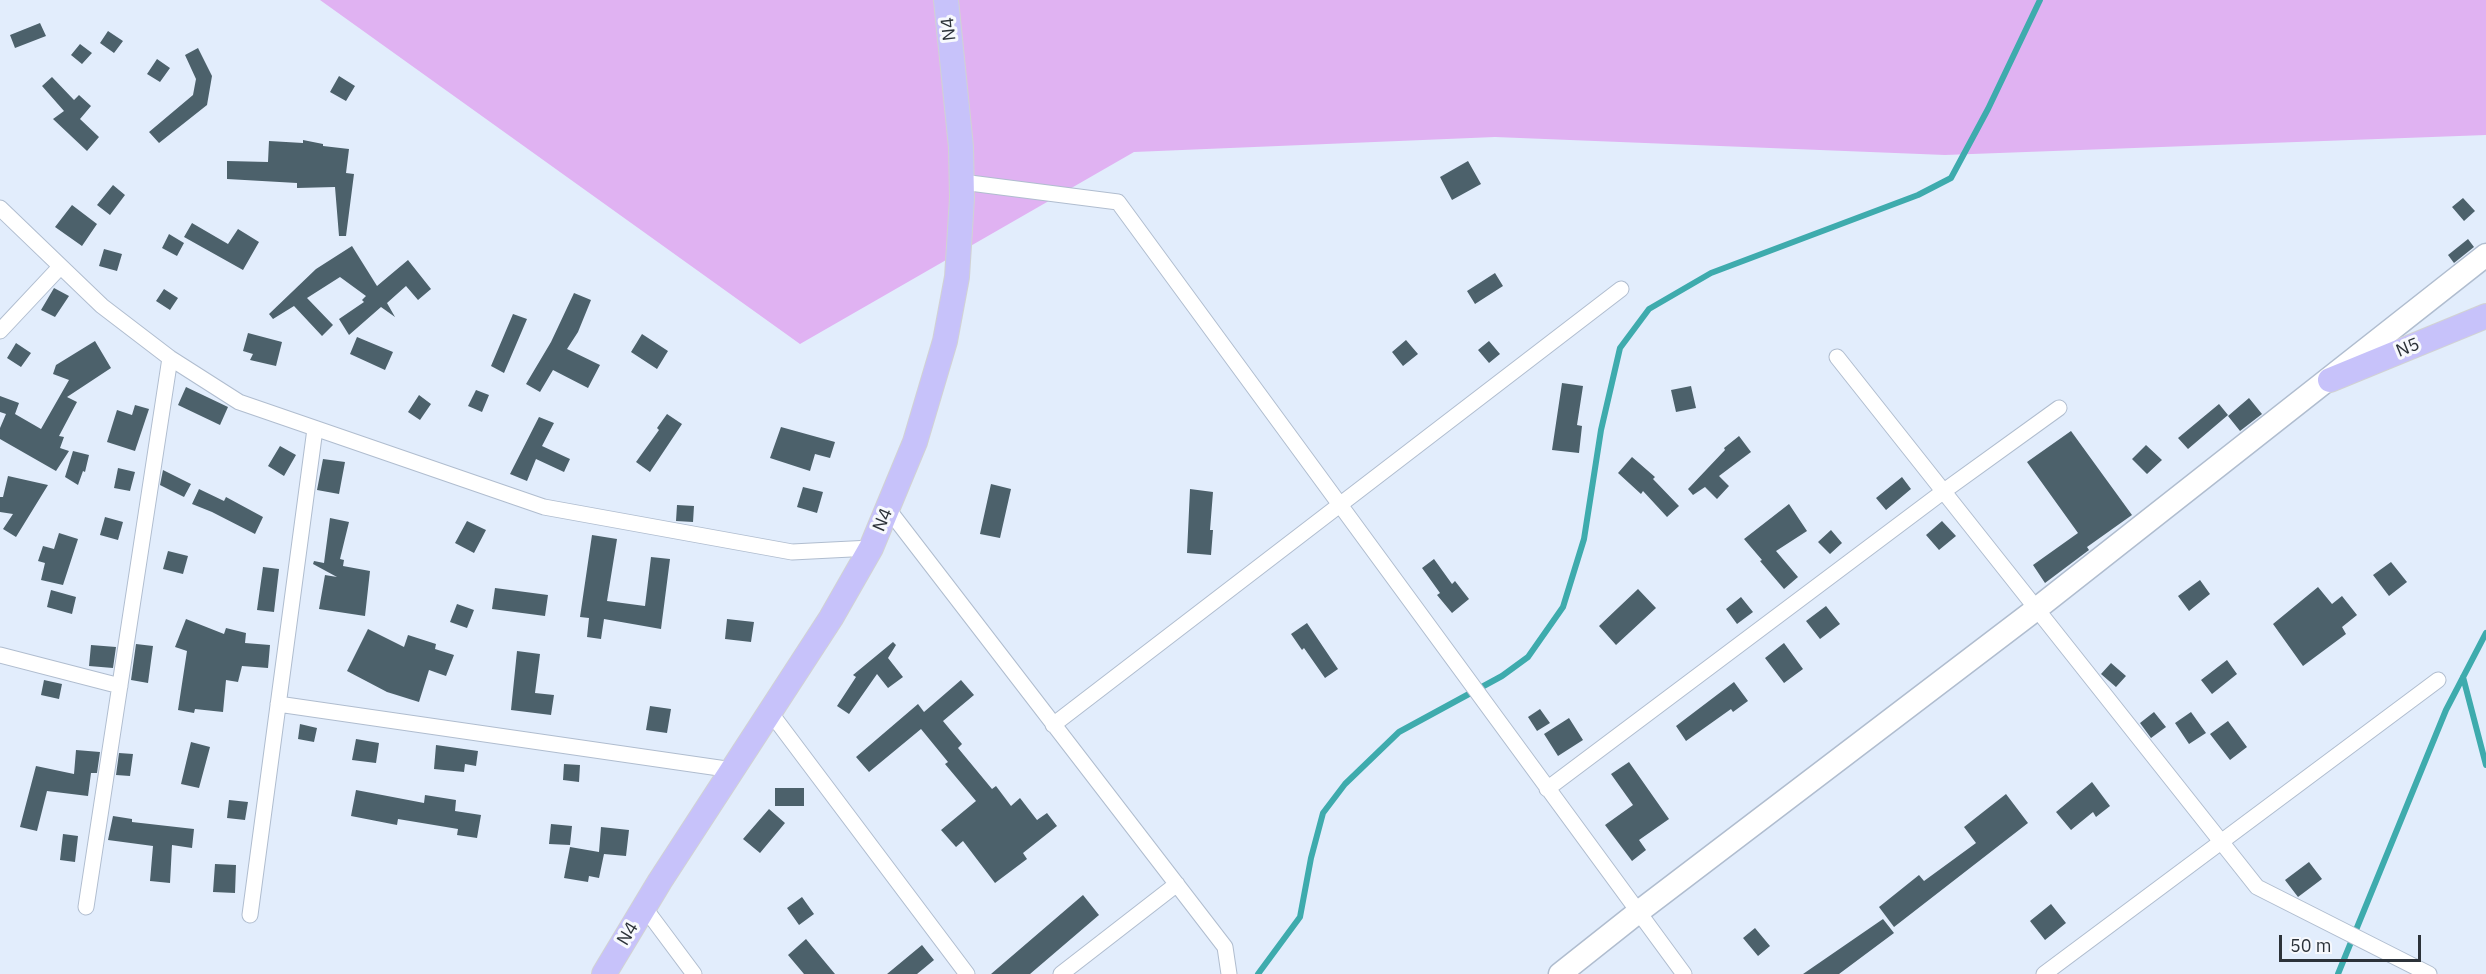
<!DOCTYPE html>
<html>
<head>
<meta charset="utf-8">
<style>
	body { margin:0 }
	#map { position:relative; width:2486px; height:974px; overflow:hidden; background:#e2edfc; font-family:"IBM Plex Sans",sans-serif }
	canvas { display:block }
	.scale { position:absolute; left:2279px; top:935px; width:142px; height:27px; box-sizing:border-box; border:3px solid #2c3239; border-top:0; padding-left:8px; font-size:18px; line-height:21px; white-space:nowrap; color:#2c3239; -webkit-text-stroke:4px #f7f9fd; paint-order:stroke }
</style>
</head>
<body>
<div id="map">
<canvas width="2486" height="974"></canvas>
<div class="scale">50 m</div>
</div>
<script>
const c = document.querySelector('canvas').getContext('2d');
c.lineJoin = 'round';
function fillPath(path, color) {
  c.fillStyle = color;
  c.fill(path, 'evenodd');
}
function shape(rows) {
  const path = new Path2D();
  for (const r of rows) {
    path.moveTo(r[0], r[1]);
    for (let i = 2; i < r.length; i += 2) path.lineTo(r[i], r[i + 1]);
  }
  return path;
}
function trace(path, color, width, dash) {
  c.strokeStyle = color;
  c.lineWidth = width;
  c.lineCap = dash ? 'butt' : 'round';
  c.setLineDash(dash || []);
  c.stroke(path);
}
function drawText(font, color, halo, rows, align = 'center') {
  c.font = font + ' "IBM Plex Sans",sans-serif';
  c.lineWidth = 6;
  c.setLineDash([]);
  c.textBaseline = 'middle';
  c.strokeStyle = halo;
  c.fillStyle = color;
  for (const [text, x, y, turn = 0] of rows) {
    c.save();
    c.translate(x, y);
    c.rotate((+turn || 0) * Math.PI / 180);
    c.textAlign = isNaN(turn) ? turn : align;
    if (halo) c.strokeText(text, 0, 0);
    c.fillText(text, 0, 0);
    c.restore();
  }
}
fillPath(shape([
	[320,0,2486,0,2486,135,1945,155,1495,137,1134,152,800,344]
]), '#e0b2f2');
trace(shape([
	[2463,677,2486,765],
	[1258,974,1300,917,1311,858,1323,813,1345,784,1399,732,1502,676,1528,657,1563,607,1584,539,1601,430,1620,348,1649,309,1711,273,1918,195,1951,178,1988,109,2040,0],
	[2338,974,2446,710,2486,633]
]), '#3eabad', 6);
fillPath(shape([
	[40,23,46,36,15,48,10,35],
	[108,31,123,41,114,53,100,43],
	[80,44,92,53,82,64,71,55],
	[198,48,212,76,207,105,159,143,149,132,193,95,196,79,185,55],
	[157,59,170,68,160,82,147,74],
	[339,76,355,86,346,101,330,92],
	[52,77,74,100,79,95,91,106,80,119,99,137,87,151,53,119,64,111,42,86],
	[303,140,323,144,323,146,349,149,346,173,354,174,346,236,339,236,335,187,297,188,297,183,227,179,227,161,268,162,269,141,303,143],
	[1468,161,1481,184,1452,200,1440,177],
	[113,185,125,195,110,215,97,205],
	[2463,198,2475,211,2464,221,2452,207],
	[72,205,97,224,82,246,55,227],
	[192,223,228,244,238,229,259,242,243,270,184,237],
	[169,234,184,243,177,256,162,248],
	[2468,239,2474,247,2454,263,2448,255],
	[352,246,377,286,408,260,431,289,418,300,406,286,387,303,395,317,381,307,349,335,339,319,364,302,362,300,366,296,340,277,307,298,333,325,322,336,294,306,273,319,269,314,316,269],
	[104,249,122,254,117,271,99,266],
	[1495,273,1503,286,1475,304,1467,291],
	[54,288,69,296,55,317,41,310],
	[164,289,178,298,170,310,156,301],
	[574,293,591,300,578,332,567,349,600,365,588,388,553,370,540,392,526,384,551,342],
	[513,314,527,319,504,373,491,366],
	[248,333,282,342,276,366,250,360,253,354,243,351],
	[642,334,668,351,657,369,631,352],
	[357,337,393,352,385,370,350,354],
	[1406,340,1418,354,1403,366,1392,352],
	[95,341,111,368,67,397,77,402,59,436,64,437,60,448,69,451,56,471,0,439,0,428,6,414,0,412,0,396,19,403,15,414,41,429,69,380,53,374,56,365],
	[1489,341,1500,354,1489,363,1478,350],
	[16,343,31,353,21,367,7,358],
	[1562,383,1583,386,1577,425,1582,426,1579,453,1552,450],
	[1691,386,1696,408,1676,412,1671,390],
	[186,387,228,407,220,425,178,405],
	[476,390,489,395,482,412,468,406],
	[419,395,431,404,420,420,408,412],
	[2249,398,2262,414,2240,431,2228,416],
	[2219,404,2228,415,2188,449,2178,438],
	[135,405,149,409,135,451,107,442,117,410,132,415],
	[667,414,682,424,650,472,636,462,659,430,657,428],
	[539,417,554,423,542,446,570,459,564,472,536,459,527,481,510,474],
	[781,427,835,442,830,458,815,454,810,471,770,458],
	[2071,431,2132,515,2087,547,2089,550,2045,583,2033,565,2078,533,2027,462],
	[1739,436,1751,452,1719,476,1729,486,1717,499,1705,487,1693,495,1688,489,1725,450,1724,448],
	[2146,445,2162,460,2147,474,2132,459],
	[280,446,296,455,284,476,268,466],
	[73,451,89,455,85,472,83,471,78,485,65,477],
	[1632,457,1655,477,1653,479,1679,506,1667,517,1643,491,1641,494,1618,473],
	[323,459,345,462,339,494,317,490],
	[118,468,135,472,130,491,114,488],
	[163,470,191,484,184,497,160,485],
	[8,476,48,485,16,537,3,529,13,514,0,512,0,497,3,497],
	[1902,477,1911,489,1886,510,1876,498],
	[991,484,1011,489,1000,538,980,534],
	[803,487,823,492,817,513,797,507],
	[199,489,224,501,226,497,263,517,255,534,212,512,192,504],
	[1190,489,1213,492,1210,530,1213,530,1211,555,1187,553],
	[1789,504,1807,531,1776,551,1798,577,1784,589,1760,561,1762,560,1744,539],
	[677,505,694,506,693,522,676,521],
	[105,517,123,522,118,540,100,535],
	[330,518,349,522,340,559,344,560,343,566,370,571,365,616,319,609,325,575,337,577,313,564,314,561,324,563],
	[467,521,486,530,474,553,455,543],
	[1942,521,1956,536,1939,550,1926,535],
	[1831,530,1842,543,1830,554,1818,542],
	[59,533,78,539,63,585,41,580,45,563,38,561,43,546,54,549],
	[592,535,617,539,607,601,645,606,651,557,670,559,661,629,604,619,601,639,587,637,589,618,580,617],
	[168,551,188,556,183,574,163,569],
	[1434,559,1452,584,1455,581,1469,599,1452,613,1437,595,1440,593,1422,568],
	[2391,562,2407,582,2389,596,2373,575],
	[263,567,279,569,274,612,257,610],
	[2200,580,2210,594,2189,611,2178,596],
	[2318,587,2332,604,2342,596,2357,615,2342,627,2346,634,2303,666,2273,624],
	[495,588,548,595,545,616,492,609],
	[1638,589,1656,608,1616,645,1599,626],
	[51,590,76,597,72,614,47,607],
	[1741,597,1753,612,1737,624,1726,609],
	[457,604,474,610,467,628,450,622],
	[1826,606,1840,624,1820,639,1806,621],
	[186,619,224,634,226,628,246,633,245,643,270,645,268,668,242,666,238,682,226,680,223,712,195,709,194,713,178,710,187,651,175,647],
	[727,619,754,622,751,642,725,639],
	[1307,623,1338,669,1325,678,1304,648,1302,650,1291,634],
	[368,629,404,647,408,635,436,644,435,649,454,655,446,676,429,670,419,702,387,692,347,671],
	[893,642,896,645,888,658,903,677,888,688,877,674,849,714,837,706,856,677,853,675],
	[1784,643,1803,669,1784,683,1765,658],
	[136,644,153,646,148,683,131,680],
	[91,645,116,647,113,668,89,666],
	[517,651,540,654,535,693,554,695,551,715,511,710],
	[2227,660,2237,674,2212,694,2201,680],
	[2111,663,2126,676,2116,687,2101,674],
	[44,680,62,684,59,699,41,695],
	[961,680,974,695,943,721,962,744,958,748,992,789,996,786,1011,806,1020,798,1037,820,1047,813,1057,826,1023,853,1027,859,995,883,963,841,956,847,941,830,976,801,945,764,948,762,921,729,869,772,856,757,918,704,924,712],
	[1734,682,1748,701,1733,712,1731,709,1686,741,1676,726],
	[650,706,671,709,667,733,646,730],
	[1540,709,1550,723,1537,731,1528,717],
	[2154,712,2166,727,2151,738,2140,723],
	[2191,712,2206,733,2189,744,2175,723],
	[1569,718,1583,740,1558,756,1544,734],
	[2228,721,2247,747,2230,760,2210,734],
	[300,724,317,728,314,742,298,739],
	[356,739,379,743,376,763,352,760],
	[191,742,210,747,199,788,181,784],
	[436,745,478,751,476,766,465,764,464,772,434,769],
	[76,750,100,752,97,773,91,773,88,796,47,791,37,831,20,827,36,766,74,774],
	[119,753,133,754,130,776,116,775],
	[1629,762,1669,819,1639,840,1646,850,1632,861,1605,825,1633,805,1611,774],
	[564,764,580,765,579,782,563,780],
	[2092,782,2110,806,2096,817,2093,812,2071,830,2056,812],
	[775,788,804,788,804,806,775,806],
	[356,790,424,803,425,795,456,800,455,811,481,815,477,838,457,835,458,829,398,819,397,825,351,816],
	[2006,794,2028,823,1894,927,1879,907,1919,875,1924,881,1976,843,1964,827],
	[229,800,248,802,245,820,227,818],
	[769,809,785,823,760,853,743,839],
	[113,816,132,819,132,822,194,829,192,848,172,845,170,883,150,881,153,846,108,840],
	[551,824,572,826,570,845,549,844],
	[601,827,629,830,626,856,604,854,599,878,589,876,588,882,564,878,570,847,599,852],
	[63,834,78,836,75,862,60,860],
	[2309,862,2322,879,2298,897,2285,880],
	[215,864,236,865,235,893,213,892],
	[1083,895,1099,915,1030,974,991,974],
	[802,897,814,914,799,925,787,908],
	[2051,904,2066,923,2045,940,2030,921],
	[1883,919,1894,933,1839,974,1803,974],
	[1755,928,1770,946,1758,956,1743,938],
	[806,939,820,956,835,974,804,974,788,955],
	[922,945,934,960,917,974,887,974]
]), '#4c616b');
const minor = shape([
	[962,182,1118,202,1684,974],
	[0,208,102,306,170,358,239,402,544,507,792,552,871,548],
	[0,331,60,267],
	[1837,357,2257,887,2429,974],
	[888,509,1225,947,1229,974],
	[0,655,120,686],
	[278,704,733,770],
	[770,712,967,974],
	[1053,725,1621,289],
	[1547,789,1944,491,2059,408],
	[86,907,170,358],
	[644,907,694,974],
	[250,915,315,429],
	[1061,974,1177,884],
	[2044,974,2438,680]
]);
const secondary = shape([
	[1560,974,1637,913,2035,610,2486,255]
]);
const primary = shape([
	[2330,380,2486,316],
	[604,974,660,881,831,618,871,548,915,442,945,341,957,277,962,198,961,147,946,0]
]);
trace(minor, '#b0bdcf', 17);
trace(secondary, '#b0bdcf', 25);
trace(primary, '#d1d2d3', 26);
trace(minor, '#fff', 15);
trace(secondary, '#fff', 22);
trace(primary, '#c7c2fa', 24);
drawText('18px', '#2c3239', '#f7f9fd', [
	["N4",949,29,-96],
	["N5",2408,348,-22],
	["N4",883,520,-67],
	["N4",628,934,-59]
]);
</script>
</body>
</html>
